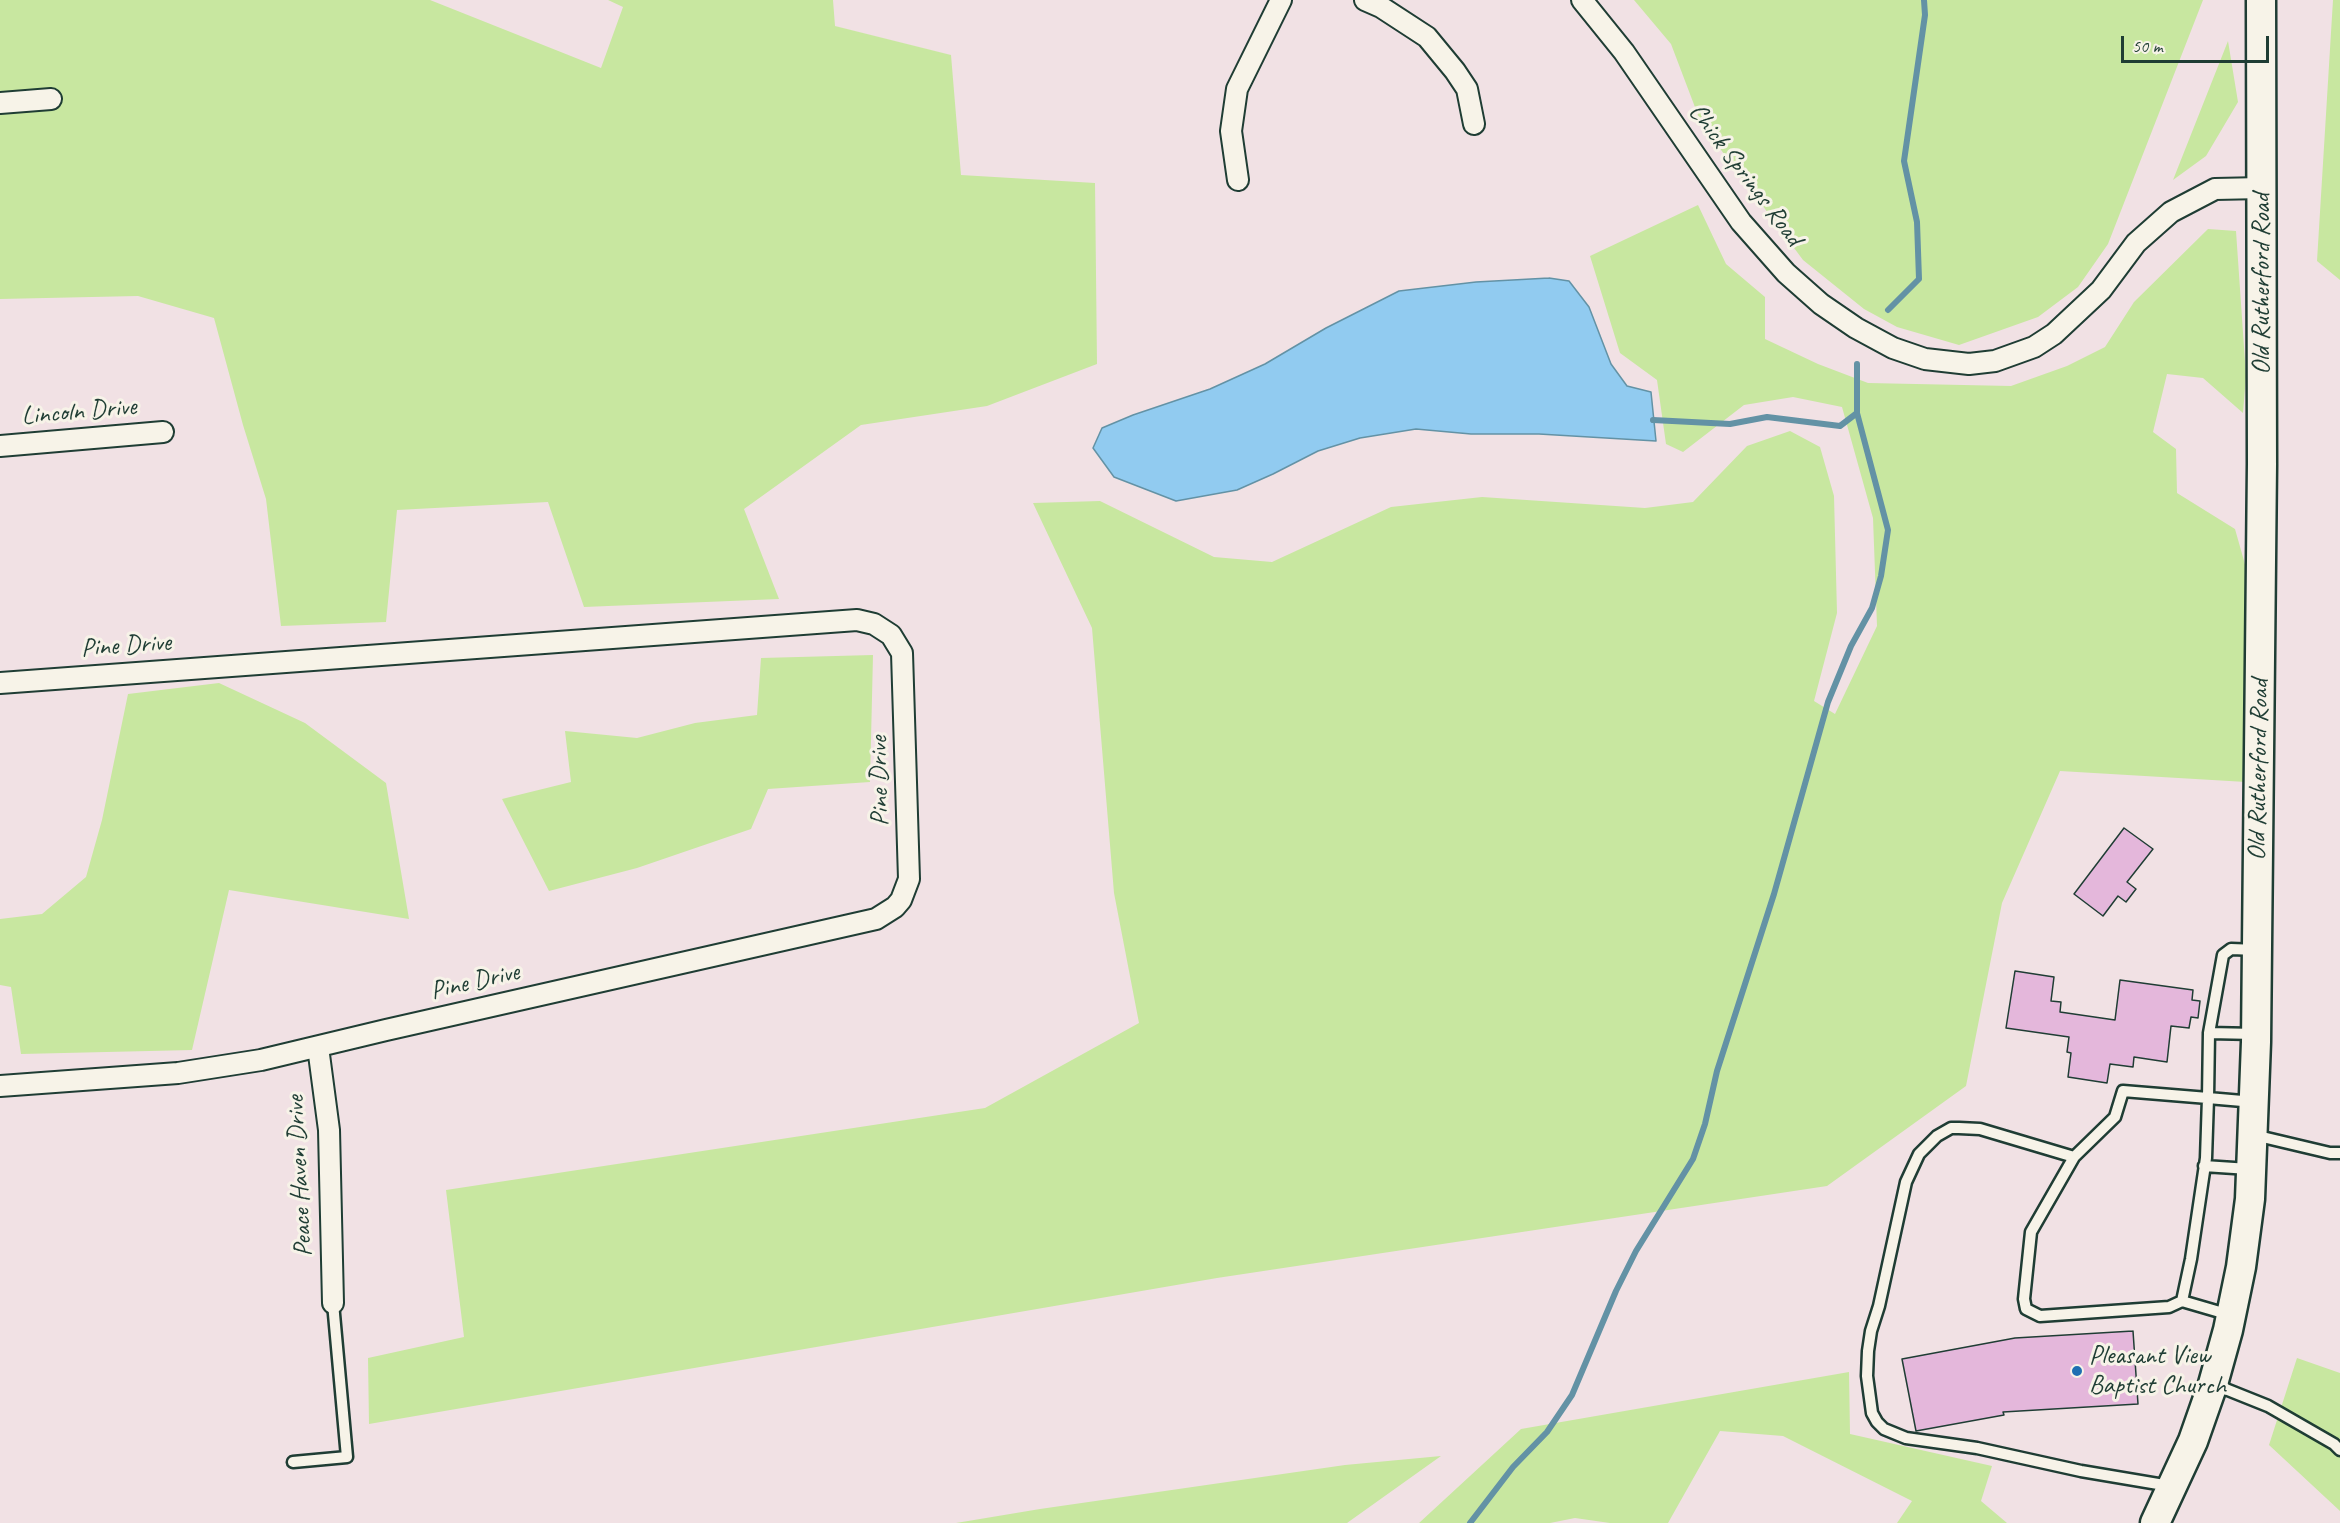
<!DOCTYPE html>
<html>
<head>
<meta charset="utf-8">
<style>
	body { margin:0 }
	#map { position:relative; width:2340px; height:1523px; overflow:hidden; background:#f1e1e4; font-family:Caveat,sans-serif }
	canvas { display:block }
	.scale { position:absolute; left:2121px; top:36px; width:148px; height:27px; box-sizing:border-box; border:3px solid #1f3d34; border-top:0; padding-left:8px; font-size:18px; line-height:21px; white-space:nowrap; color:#1f3d34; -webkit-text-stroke:4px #f7f3e8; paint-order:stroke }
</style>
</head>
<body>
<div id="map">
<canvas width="2340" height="1523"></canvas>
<div class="scale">50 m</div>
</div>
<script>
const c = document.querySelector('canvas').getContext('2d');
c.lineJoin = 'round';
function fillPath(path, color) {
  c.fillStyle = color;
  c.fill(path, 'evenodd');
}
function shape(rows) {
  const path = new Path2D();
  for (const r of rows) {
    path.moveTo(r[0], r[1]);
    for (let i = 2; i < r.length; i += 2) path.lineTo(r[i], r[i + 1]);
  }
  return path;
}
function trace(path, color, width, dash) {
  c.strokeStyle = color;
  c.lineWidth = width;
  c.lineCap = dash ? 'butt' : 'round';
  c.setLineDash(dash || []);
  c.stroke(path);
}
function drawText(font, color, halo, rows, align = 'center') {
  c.font = font + ' Caveat,sans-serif';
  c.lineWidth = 6;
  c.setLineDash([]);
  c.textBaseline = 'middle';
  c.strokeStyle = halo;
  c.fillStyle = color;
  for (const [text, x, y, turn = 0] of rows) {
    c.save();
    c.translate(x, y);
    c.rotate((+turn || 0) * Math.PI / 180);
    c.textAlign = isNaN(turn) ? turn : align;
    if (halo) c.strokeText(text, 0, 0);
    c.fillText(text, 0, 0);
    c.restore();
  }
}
fillPath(shape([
	[0,0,430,0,601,68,623,7,608,0,833,0,835,26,951,55,961,175,1095,183,1097,364,987,406,861,425,744,509,779,599,584,607,548,502,397,510,386,622,281,626,266,499,243,425,214,318,138,296,0,299],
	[1634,0,2203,0,2108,244,2078,287,2038,317,1959,345,1897,327,1864,309,1803,260,1701,123,1671,44],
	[2333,0,2340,0,2340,280,2317,261],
	[2228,41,2238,102,2206,156,2173,180],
	[1698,205,1726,264,1765,297,1765,339,1818,364,1868,383,2011,386,2067,366,2105,347,2134,302,2208,229,2236,231,2246,376,2243,413,2203,378,2167,374,2153,432,2176,449,2177,493,2235,529,2248,575,2246,782,2060,771,2002,903,1966,1086,1827,1186,1217,1278,369,1424,368,1358,464,1337,446,1190,985,1108,1139,1023,1114,893,1092,628,1033,503,1100,501,1214,557,1272,562,1391,507,1482,497,1645,508,1693,502,1747,446,1790,431,1820,447,1834,496,1837,613,1814,701,1835,714,1877,626,1873,518,1842,407,1793,397,1744,405,1683,452,1666,444,1657,380,1620,353,1590,256],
	[873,655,870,782,768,789,751,829,637,868,549,891,502,799,571,782,565,731,637,738,695,723,757,715,761,658],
	[219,683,305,723,386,783,409,919,229,890,192,1050,21,1054,11,987,0,985,0,919,42,914,86,877,102,820,128,694],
	[2297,1358,2340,1373,2340,1511,2269,1445],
	[1849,1372,1850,1434,1992,1466,1981,1501,2007,1523,1897,1523,1912,1501,1783,1436,1720,1431,1668,1523,1610,1523,1575,1518,1550,1523,1419,1523,1521,1429],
	[1441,1456,1347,1523,956,1523,1040,1509,1345,1465]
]), '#c8e7a0');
const water = shape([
	[1549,278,1569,281,1589,307,1611,364,1627,386,1651,392,1656,441,1539,434,1471,434,1416,429,1360,438,1318,451,1273,474,1237,490,1176,501,1114,477,1093,448,1102,428,1133,415,1210,389,1265,364,1326,328,1399,291,1476,282,1549,278]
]);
fillPath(water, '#91cbf0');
trace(water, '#6392a5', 1.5);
trace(shape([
	[1888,310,1919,279,1917,222,1904,161,1925,15,1924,0],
	[1653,420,1730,424,1767,417,1840,426,1857,413],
	[1470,1523,1513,1467,1547,1432,1572,1395,1616,1291,1636,1251,1693,1159,1705,1124,1717,1071,1774,894,1828,702,1851,646,1872,608,1881,576,1888,530,1857,413,1857,364]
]), '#6392a5', 6);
const building = shape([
	[2124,828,2153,849,2127,882,2136,889,2126,902,2118,896,2103,916,2074,894,2124,828],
	[2015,971,2054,977,2051,1001,2061,1002,2060,1012,2115,1020,2120,980,2193,990,2192,1000,2200,1001,2198,1018,2191,1017,2189,1028,2171,1026,2167,1062,2134,1057,2133,1067,2110,1064,2107,1083,2068,1077,2071,1053,2067,1052,2069,1037,2006,1028,2015,971],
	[2133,1331,2138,1404,2003,1412,2004,1415,1916,1431,1902,1359,2015,1338,2133,1331]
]);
fillPath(building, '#e4b7db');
trace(building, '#1f3d34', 1.5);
const lane = shape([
	[2209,1033,2223,955,2231,949,2257,950],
	[2254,1102,2208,1098,2123,1091,2115,1117,2074,1157,2031,1232,2024,1299,2026,1309,2040,1316,2169,1307,2182,1301,2191,1259,2206,1158,2208,1098,2209,1033,2256,1034],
	[2254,1135,2330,1153,2340,1153],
	[2074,1157,1980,1129,1959,1128,1951,1128,1937,1136,1919,1154,1906,1182,1879,1306,1871,1331,1868,1351,1867,1376,1872,1413,1877,1422,1884,1429,1906,1438,1977,1448,2081,1471,2170,1486],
	[2204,1166,2249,1169],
	[2182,1301,2230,1315],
	[2213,1384,2268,1406,2334,1444,2340,1450],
	[293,1462,347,1457,333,1303]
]);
const street = shape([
	[1365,0,1381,7,1427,37,1455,71,1467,89,1474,124],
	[1582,0,1624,52,1741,222,1786,273,1821,304,1856,328,1893,348,1925,359,1969,364,1995,361,2034,347,2054,334,2101,290,2136,243,2171,212,2215,189,2262,188],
	[0,103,51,99],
	[1238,180,1231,131,1237,89,1281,0],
	[0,446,163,432],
	[0,683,857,620,874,624,891,635,902,653,909,879,901,900,895,907,876,919,386,1030,261,1060,178,1073,0,1086],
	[318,1047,329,1130,333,1303]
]);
const secondary = shape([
	[2155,1523,2193,1441,2213,1384,2228,1330,2241,1267,2250,1199,2256,1042,2262,464,2261,0]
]);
trace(lane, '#1f3d34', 15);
trace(street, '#1f3d34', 24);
trace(secondary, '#1f3d34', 33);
trace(lane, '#f7f3e8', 10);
trace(street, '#f7f3e8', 20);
trace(secondary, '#f7f3e8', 28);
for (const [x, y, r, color] of [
	[2077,1371,6,"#1f6fb2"]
]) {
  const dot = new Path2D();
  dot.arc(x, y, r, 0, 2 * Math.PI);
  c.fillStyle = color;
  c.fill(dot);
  trace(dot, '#f7f3e8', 2);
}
drawText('26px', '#1f3d34', '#f7f3e8', [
	["Chick Springs Road",1745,175,53],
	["Old Rutherford Road",2262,284,-90],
	["Lincoln Drive",79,412,-5],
	["Pine Drive",126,646,-4],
	["Old Rutherford Road",2259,770,-89],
	["Pine Drive",880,781,-91],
	["Pine Drive",475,982,-13],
	["Peace Haven Drive",300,1176,-93]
]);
drawText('26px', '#1f3d34', '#f7f3e8', [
	["Pleasant View",2089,1356],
	["Baptist Church",2089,1386]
], 'left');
</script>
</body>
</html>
